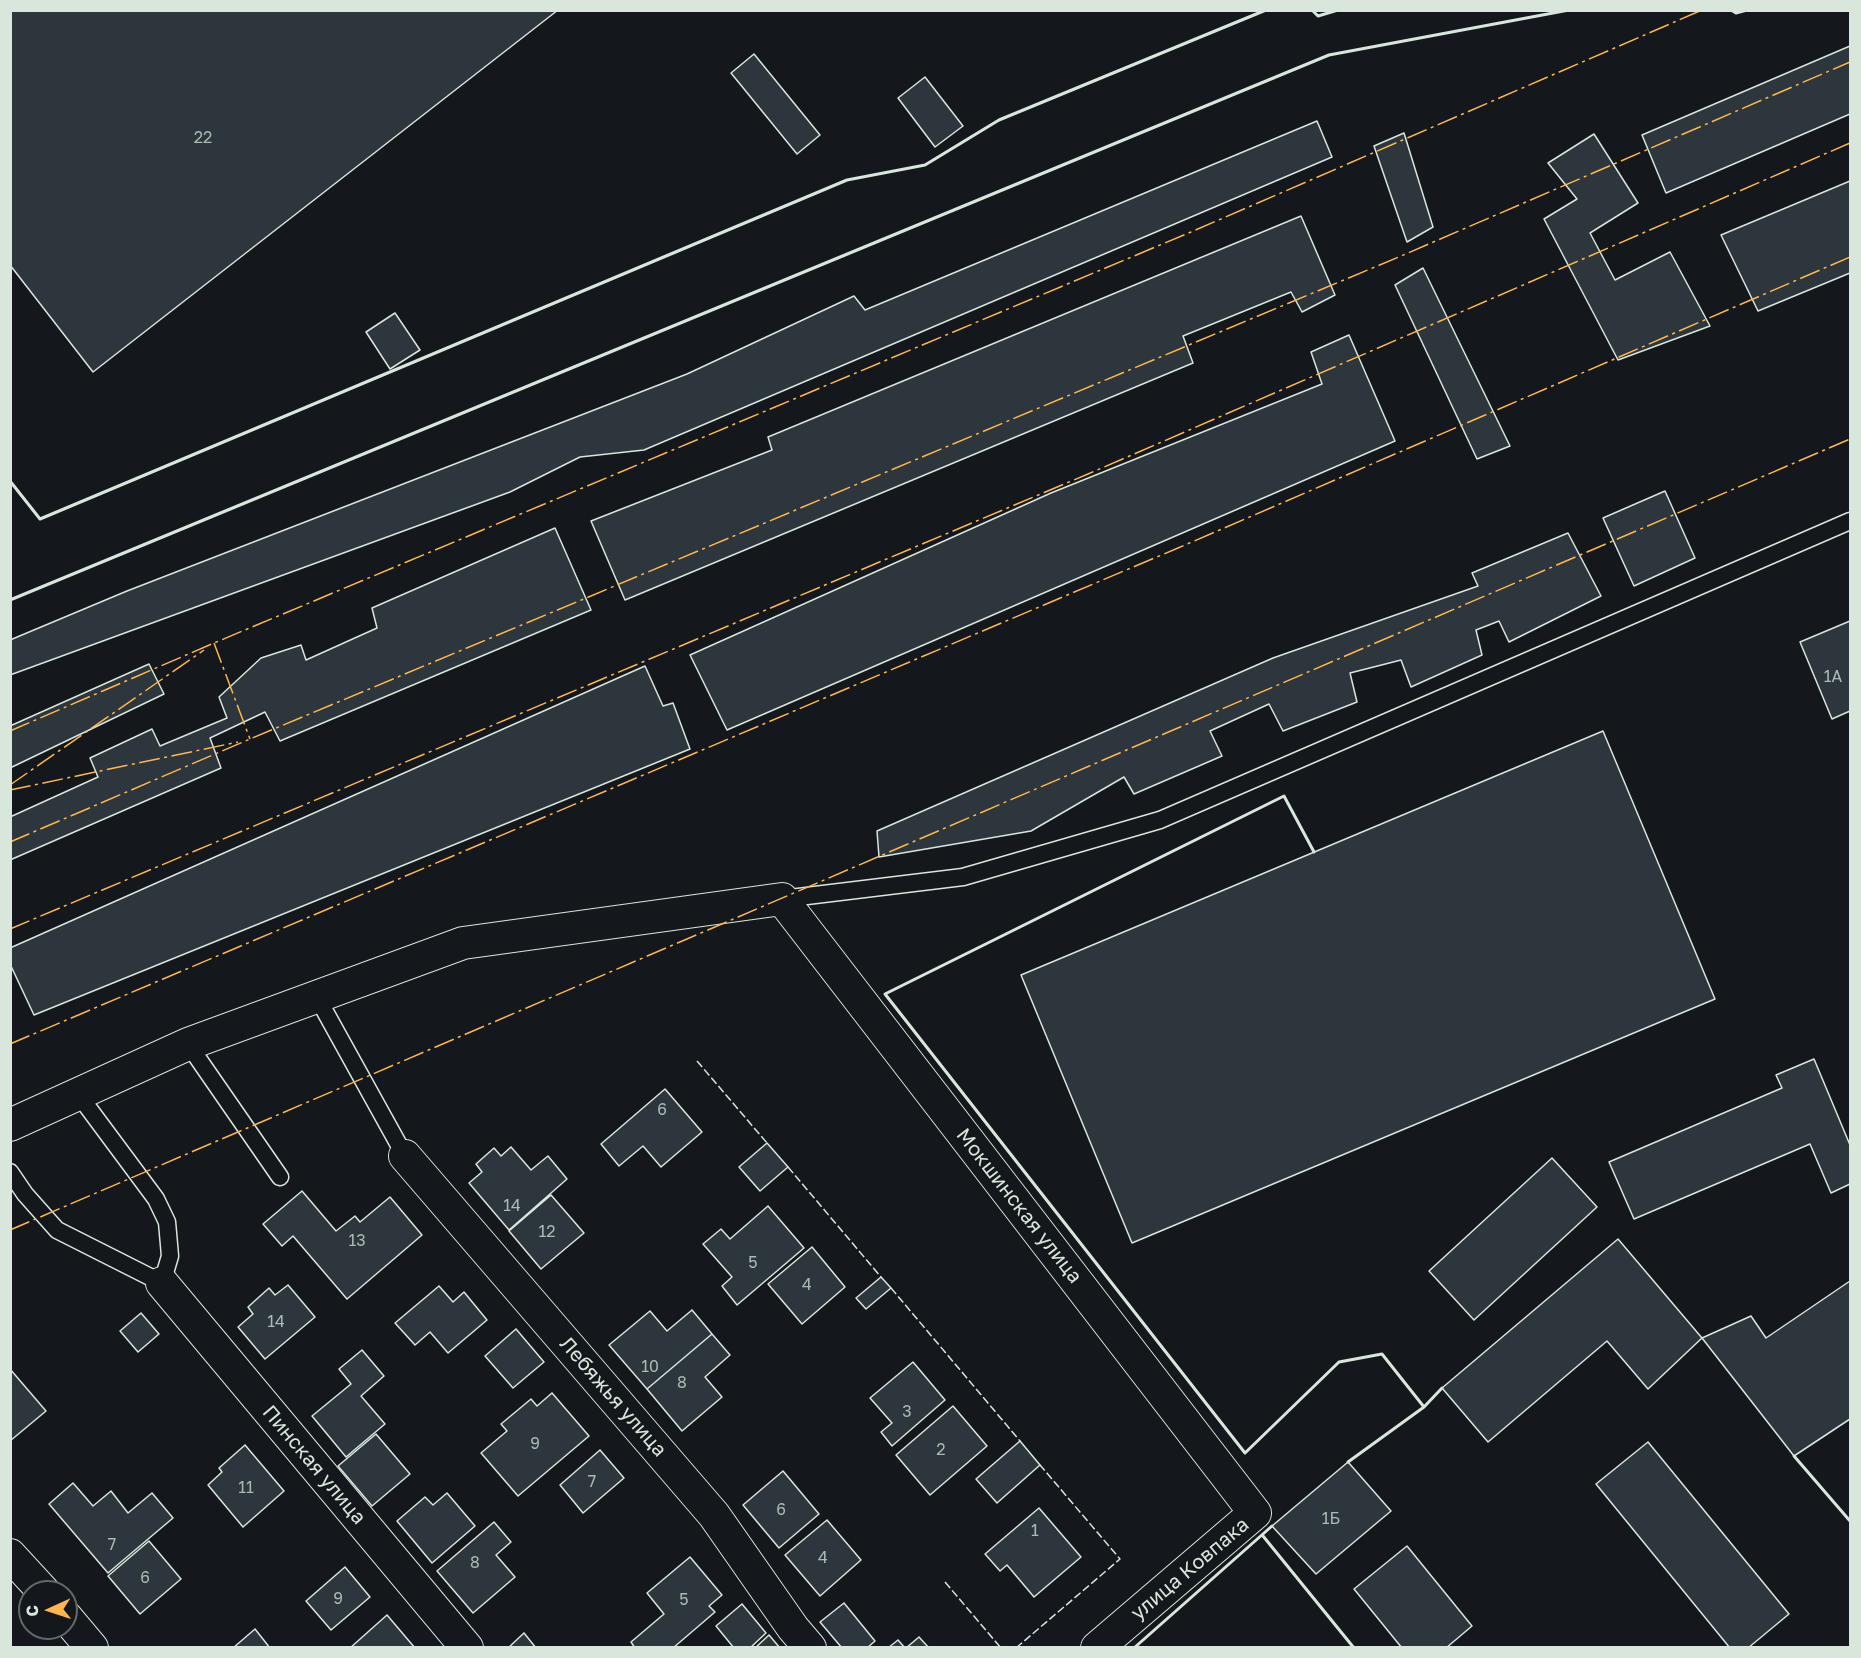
<!DOCTYPE html>
<html>
<head>
<meta charset="utf-8">
<style>
	body { margin:0 }
	#map { position:relative; width:1861px; height:1658px; overflow:hidden; background:#14181c; font-family:"Golos Text",sans-serif }
	canvas { display:block }
	.frame { position:absolute; inset:0; border:12px solid #d8e6dc; pointer-events:none }
	.north { position:absolute; left:18px; top:1580px; width:60px; height:60px; box-sizing:border-box; background:#14181c; border:2px solid #626a69; border-radius:50%; rotate:267deg; font-size:16px; font-weight:700; line-height:24px; text-align:center; color:#d8e6dc }
	.north::after { content:''; display:block; margin:auto; width:21px; height:27px; background:#ffb74d; clip-path:polygon(50% 0,100% 100%,50% 72%,0 100%) }
</style>
</head>
<body>
<div id="map">
<canvas width="1861" height="1658"></canvas>
<div class="frame"></div>
<div class="north">С</div>
</div>
<script>
const c = document.querySelector('canvas').getContext('2d');
c.lineJoin = 'round';
function fillPath(path, color) {
  c.fillStyle = color;
  c.fill(path, 'evenodd');
}
function shape(rows) {
  const path = new Path2D();
  for (const r of rows) {
    path.moveTo(r[0], r[1]);
    for (let i = 2; i < r.length; i += 2) path.lineTo(r[i], r[i + 1]);
  }
  return path;
}
function trace(path, color, width, dash) {
  c.strokeStyle = color;
  c.lineWidth = width;
  c.lineCap = dash ? 'butt' : 'round';
  c.setLineDash(dash || []);
  c.stroke(path);
}
function drawText(font, color, halo, rows, align = 'center') {
  c.font = font + ' "Golos Text",sans-serif';
  c.lineWidth = 4.5;
  c.setLineDash([]);
  c.textBaseline = 'middle';
  c.strokeStyle = halo;
  c.fillStyle = color;
  for (const [text, x, y, turn = 0] of rows) {
    c.save();
    c.translate(x, y);
    c.rotate((+turn || 0) * Math.PI / 180);
    c.textAlign = isNaN(turn) ? turn : align;
    if (halo) c.strokeText(text, 0, 0);
    c.fillText(text, 0, 0);
    c.restore();
  }
}
const building = shape([
	[10,10,558,10,93,372,10,265,10,10],
	[1850,46,1850,114,1666,193,1642,135,1850,46],
	[754,54,820,135,797,154,731,73,754,54],
	[925,77,963,126,935,147,898,98,925,77],
	[1317,121,1332,157,644,450,580,457,510,492,10,675,10,640,127,591,687,374,854,296,865,310,1317,121],
	[1404,133,1433,227,1407,242,1374,146,1404,133],
	[1594,134,1638,203,1590,233,1615,280,1670,252,1710,326,1618,360,1544,219,1577,199,1548,163,1594,134],
	[1850,181,1850,273,1758,311,1721,235,1850,181],
	[1301,216,1335,295,1302,312,1291,292,1183,336,1193,363,625,600,591,521,772,450,768,437,1301,216],
	[1423,268,1510,446,1477,459,1395,285,1423,268],
	[395,313,420,350,390,369,366,332,395,313],
	[1349,335,1395,441,727,730,690,655,1051,493,1322,384,1311,352,1349,335],
	[1665,491,1695,558,1634,586,1603,518,1665,491],
	[555,528,591,610,280,741,265,712,210,738,221,768,10,860,10,817,98,777,90,758,152,729,160,746,227,718,219,697,261,658,301,645,306,660,377,628,372,608,555,528],
	[1568,533,1601,596,1509,642,1499,621,1476,630,1482,655,1411,687,1401,660,1350,673,1357,702,1283,731,1269,704,1210,731,1222,756,1134,794,1124,777,1031,831,879,857,877,831,1273,658,1478,586,1472,573,1568,533],
	[1850,621,1850,711,1832,719,1800,642,1850,621],
	[149,664,164,694,10,768,10,726,149,664],
	[645,666,663,706,673,703,690,749,34,1015,10,964,10,948,645,666],
	[1603,731,1715,999,1132,1243,1021,975,1603,731],
	[1814,1059,1850,1145,1850,1184,1831,1193,1810,1144,1634,1219,1609,1162,1782,1088,1776,1075,1814,1059],
	[665,1089,702,1132,661,1167,643,1146,619,1166,601,1144,665,1089],
	[767,1143,788,1167,760,1191,739,1167,767,1143],
	[511,1147,531,1170,548,1156,567,1179,509,1230,469,1183,482,1172,476,1164,494,1148,501,1156,511,1147],
	[1552,1158,1597,1207,1474,1320,1429,1271,1552,1158],
	[302,1191,336,1231,355,1216,360,1222,390,1197,422,1235,347,1299,293,1236,282,1246,263,1224,302,1191],
	[551,1195,584,1233,541,1269,509,1231,551,1195],
	[768,1206,804,1248,737,1305,722,1286,732,1277,703,1244,721,1229,730,1239,768,1206],
	[1618,1239,1702,1338,1648,1389,1607,1341,1488,1442,1442,1388,1618,1239],
	[812,1247,845,1287,802,1324,768,1284,812,1247],
	[881,1277,891,1288,866,1309,856,1298,881,1277],
	[1850,1281,1850,1419,1794,1456,1702,1338,1751,1316,1766,1338,1850,1281],
	[288,1285,315,1317,265,1359,238,1327,253,1314,248,1307,269,1288,275,1295,288,1285],
	[439,1286,453,1302,464,1292,487,1320,448,1353,430,1332,415,1345,395,1323,439,1286],
	[692,1310,712,1334,647,1389,609,1345,650,1311,667,1331,692,1310],
	[141,1313,159,1334,138,1352,120,1331,141,1313],
	[516,1329,544,1362,513,1388,485,1356,516,1329],
	[712,1334,730,1355,705,1377,722,1397,682,1431,647,1389,712,1334],
	[362,1350,384,1376,361,1396,385,1424,346,1457,312,1416,351,1384,339,1369,362,1350],
	[913,1362,945,1400,892,1446,881,1432,892,1423,870,1398,913,1362],
	[10,1369,46,1411,10,1441,10,1369],
	[552,1393,589,1436,518,1496,481,1453,507,1431,501,1424,531,1399,537,1406,552,1393],
	[953,1406,987,1446,930,1495,896,1455,953,1406],
	[376,1434,410,1474,372,1506,338,1466,376,1434],
	[1020,1441,1040,1465,997,1503,976,1479,1020,1441],
	[1648,1442,1789,1614,1748,1648,1730,1648,1596,1484,1648,1442],
	[245,1445,284,1491,243,1527,208,1485,222,1472,219,1468,245,1445],
	[600,1450,624,1478,583,1513,560,1485,600,1450],
	[1348,1462,1391,1511,1316,1574,1272,1526,1348,1462],
	[783,1471,819,1514,779,1548,743,1505,783,1471],
	[73,1483,93,1506,111,1491,128,1513,152,1493,173,1518,108,1573,49,1504,73,1483],
	[447,1493,475,1526,432,1563,397,1521,425,1497,433,1505,447,1493],
	[1039,1508,1081,1557,1034,1597,1007,1565,1000,1571,985,1554,1039,1508],
	[827,1520,861,1560,820,1596,785,1555,827,1520],
	[494,1522,511,1542,496,1555,515,1577,473,1613,437,1571,494,1522],
	[149,1541,181,1579,140,1614,108,1576,149,1541],
	[1407,1546,1472,1626,1446,1648,1402,1648,1354,1589,1407,1546],
	[690,1557,722,1595,709,1606,715,1612,673,1648,635,1648,631,1642,664,1614,647,1593,690,1557],
	[345,1567,370,1597,331,1630,306,1601,345,1567],
	[844,1603,875,1641,867,1648,842,1648,820,1622,844,1603],
	[742,1604,766,1633,750,1648,734,1648,716,1626,742,1604],
	[387,1615,415,1648,350,1648,387,1615],
	[255,1629,270,1648,233,1648,255,1629],
	[524,1633,536,1648,508,1648,524,1633],
	[769,1635,780,1648,755,1648,769,1635],
	[919,1637,929,1648,906,1648,919,1637],
	[898,1640,905,1648,888,1648,898,1640]
]);
fillPath(building, '#2c363c');
trace(building, '#d8e6dc', 1.5);
const service = shape([
	[782,899,963,877,1160,820,1850,521],
	[317,997,405,1156],
	[188,1044,280,1177],
	[10,1172,25,1194,57,1230,162,1283,170,1256,167,1222,156,1199,78,1094]
]);
const minor = shape([
	[10,1125,188,1044,463,943,782,899,1255,1513,1097,1648],
	[405,1156,714,1515,793,1628,810,1648],
	[162,1283,467,1648],
	[10,1555,44,1592],
	[66,1617,92,1648]
]);
trace(service, '#d8e6dc', 19);
trace(minor, '#d8e6dc', 34);
trace(service, '#14181c', 16);
trace(minor, '#14181c', 32);
trace(shape([
	[697,1061,767,1143],
	[788,1167,881,1277],
	[891,1288,1020,1441],
	[945,1582,1001,1648],
	[1016,1648,1120,1559,1040,1465]
]), '#d8e6dc', 1.5, [8, 3]);
trace(shape([
	[1312,10,1318,16,1338,10],
	[1731,10,1736,13,1747,10],
	[10,481,40,519,847,180,925,165,999,120,1266,10],
	[10,600,1329,55,1569,10],
	[1314,852,1284,796,885,994,1245,1453,1339,1362,1382,1354,1424,1407],
	[1794,1456,1850,1521],
	[1348,1462,1424,1407,1442,1388],
	[1263,1536,1354,1648],
	[1134,1648,1272,1526]
]), '#d8e6dc', 3);
trace(shape([
	[214,643,250,739],
	[10,731,214,643,1191,232,1702,10],
	[10,785,204,650],
	[10,790,238,742],
	[10,842,250,739,1401,256,1850,62],
	[10,929,1088,474,1850,143],
	[10,1044,1178,548,1850,257],
	[10,1230,1850,439]
]), '#ffb74d', 1.5, [21, 4.5, 3, 4.5]);
drawText('16px', '#adbab4', null, [
	["22",203,138],
	["1А",1833,677],
	["6",662,1110],
	["14",512,1206],
	["12",547,1232],
	["13",357,1241],
	["5",753,1263],
	["4",807,1285],
	["14",276,1322],
	["10",650,1367],
	["8",682,1383],
	["3",907,1412],
	["9",535,1444],
	["2",941,1450],
	["7",592,1482],
	["11",246,1488],
	["6",781,1510],
	["1Б",1331,1519],
	["1",1035,1531],
	["7",112,1545],
	["4",823,1558],
	["8",475,1563],
	["6",145,1578],
	["9",338,1599],
	["5",684,1600]
]);
drawText('20px', '#d8e6dc', '#14181c', [
	["Мокшинская улица",1019,1206,52],
	["Лебяжья улица",613,1397,49],
	["Пинская улица",314,1465,50],
	["улица Ковпака",1190,1569,-40]
]);
</script>
</body>
</html>
